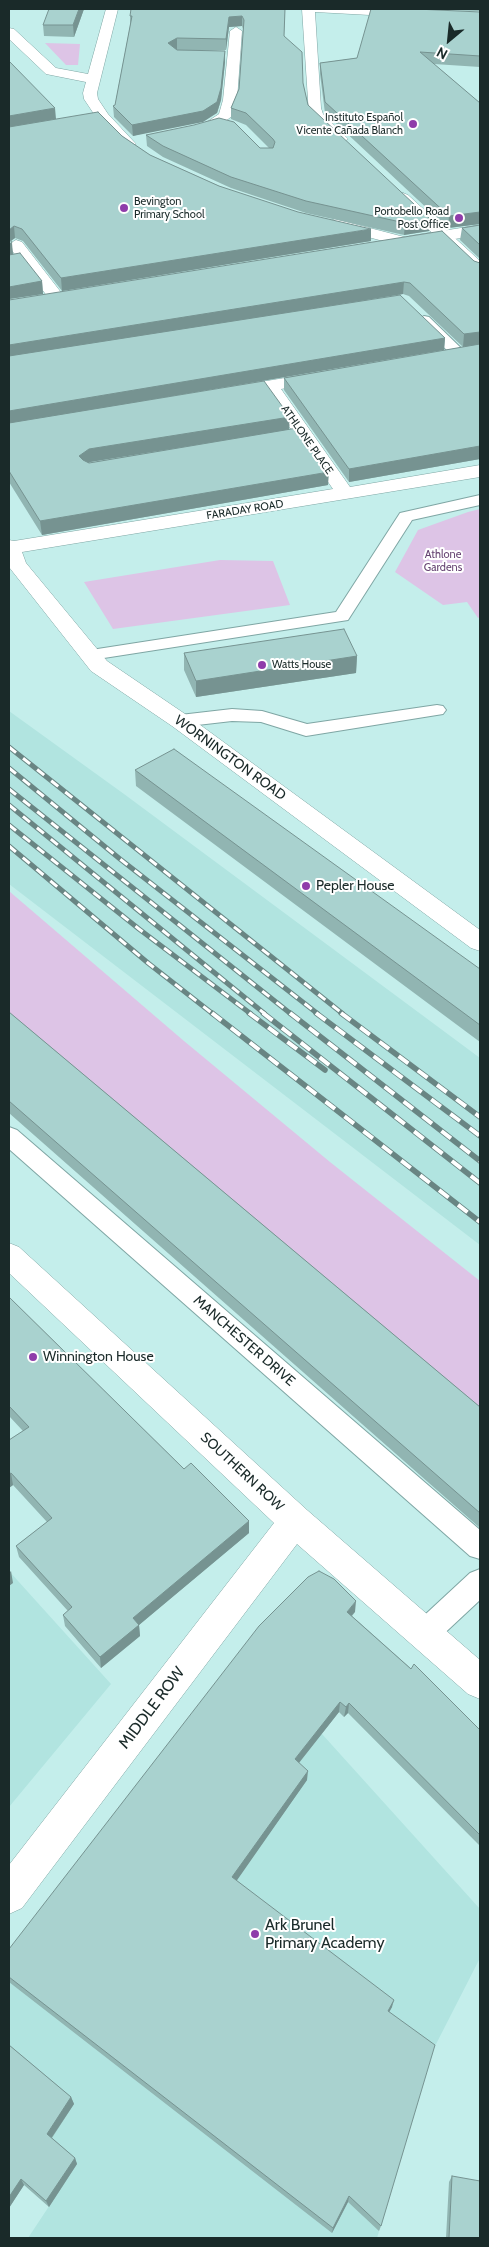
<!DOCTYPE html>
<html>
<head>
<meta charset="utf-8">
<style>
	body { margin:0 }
	#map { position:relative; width:489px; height:2247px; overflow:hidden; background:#c4eeeb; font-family:Cabin,sans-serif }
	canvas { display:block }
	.frame { position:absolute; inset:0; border:10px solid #1a2a29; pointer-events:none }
	.north { position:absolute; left:424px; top:15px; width:50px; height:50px; -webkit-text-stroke:4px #fff; paint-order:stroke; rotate:208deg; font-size:14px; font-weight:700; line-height:20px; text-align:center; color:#1a2a29 }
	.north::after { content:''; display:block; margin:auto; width:18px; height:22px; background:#1a2a29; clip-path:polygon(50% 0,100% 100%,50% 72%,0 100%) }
</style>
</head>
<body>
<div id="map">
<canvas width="489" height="2247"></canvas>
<div class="frame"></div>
<div class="north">N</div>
</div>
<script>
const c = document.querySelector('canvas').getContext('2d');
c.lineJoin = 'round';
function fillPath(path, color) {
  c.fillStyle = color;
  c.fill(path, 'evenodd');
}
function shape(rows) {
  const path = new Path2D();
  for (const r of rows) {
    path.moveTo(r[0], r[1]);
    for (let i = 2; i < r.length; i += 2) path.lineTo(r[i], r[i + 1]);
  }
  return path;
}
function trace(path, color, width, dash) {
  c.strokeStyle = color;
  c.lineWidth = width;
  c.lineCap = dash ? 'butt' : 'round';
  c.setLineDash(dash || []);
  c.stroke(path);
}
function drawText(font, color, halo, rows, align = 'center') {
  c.font = font + ' Cabin,sans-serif';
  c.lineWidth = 4;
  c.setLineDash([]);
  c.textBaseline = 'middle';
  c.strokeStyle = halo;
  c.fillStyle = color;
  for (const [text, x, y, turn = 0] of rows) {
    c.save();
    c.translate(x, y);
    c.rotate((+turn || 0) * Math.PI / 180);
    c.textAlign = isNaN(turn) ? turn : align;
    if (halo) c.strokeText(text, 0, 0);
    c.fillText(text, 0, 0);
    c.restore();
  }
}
fillPath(shape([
	[9,711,124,794,480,1058,480,1245,9,884],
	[9,1571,111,1684,9,1807],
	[239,1662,322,1734,480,1909,480,1958,432,2052,377,2238,28,2238,77,2164,50,2140,9,2050,9,1961]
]), '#b1e4e0');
fillPath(shape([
	[45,43,80,44,78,65,66,65],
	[480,509,480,617,478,618,467,602,443,605,395,572,418,530,468,512],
	[220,560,273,561,290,605,113,629,84,582],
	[9,891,184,1041,330,1162,480,1281,480,1422,9,1023]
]), '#ddc4e6');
const service = shape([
	[424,316,429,317,464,351,466,354,464,357,454,357,419,323,417,320,424,316],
	[480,495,480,505,412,520,348,620,91,660,85,659,82,655,85,651,91,650,336,612,400,513,480,495],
	[437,705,443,706,446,710,443,714,306,736,261,722,232,721,180,727,174,725,171,721,174,717,180,715,232,709,262,711,307,724,437,705],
	[9,1127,17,1130,480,1530,480,1559,470,1556,9,1149,9,1127],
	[480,1569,480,1600,435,1642,425,1646,415,1642,411,1633,415,1624,470,1573,480,1569]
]);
const minor = shape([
	[106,9,118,9,97,93,98,99,108,114,136,144,129,148,124,147,98,120,84,99,83,93,86,82,46,74,9,39,9,28,14,29,56,68,88,74,106,9],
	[302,9,388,9,480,13,480,21,315,12,321,108,323,114,348,139,341,143,336,142,309,115,302,9],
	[236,27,242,31,237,100,232,116,214,130,189,136,184,135,182,132,184,129,204,124,219,114,223,100,230,31,236,27],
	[403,193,408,195,480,261,480,274,474,272,398,201,395,198,398,195,403,193],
	[335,219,412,239,414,242,412,245,406,247,330,227,327,224,330,221,335,219],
	[16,240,22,242,63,295,65,298,63,301,51,301,10,248,9,244,16,240],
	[321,372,327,373,330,377,327,381,281,389,350,487,480,465,480,477,22,552,26,563,107,661,188,716,480,930,480,951,471,948,172,726,91,671,9,567,9,540,14,541,333,489,265,392,230,397,224,396,221,392,224,388,230,387,321,372],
	[9,1243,19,1247,307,1510,480,1660,480,1699,468,1694,297,1544,22,1908,9,1914,9,1865,274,1523,9,1273,9,1243]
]);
const tertiary = shape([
	[480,225,480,235,410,246,404,244,402,241,404,238,410,236,480,225]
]);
trace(service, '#7fa6a4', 2);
trace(minor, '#7fa6a4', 1);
trace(tertiary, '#7fa6a4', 1);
fillPath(service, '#fff');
fillPath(minor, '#fff');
fillPath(tertiary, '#fff');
const railFar1 = shape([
	[9,747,343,1014],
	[9,768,120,859,318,1014],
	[9,789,291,1014],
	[9,805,265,1014],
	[9,825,139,929,251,1014],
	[9,846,148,963,213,1014]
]);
const rail = shape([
	[212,1013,480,1222],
	[249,1013,325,1070],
	[263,1013,480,1183],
	[290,1013,480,1161],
	[316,1013,480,1136],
	[341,1013,480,1117]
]);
trace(railFar1, '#698583', 5);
trace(rail, '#698583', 5.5);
trace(railFar1, '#fff', 3, [9]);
trace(rail, '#fff', 4, [12]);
fillPath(shape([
	[84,9,74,37,44,36,43,25],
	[285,9,284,37,303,83,308,105,429,231,404,235,306,213,231,188,163,157,147,146,146,135,260,148,269,148,246,125,231,119,231,108,239,89,243,29,242,26,229,27,226,50,176,50,225,51,225,62,221,100,217,113,133,136,114,117,113,106,115,105,130,26,130,16],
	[417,9,480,9,480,12,480,11],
	[480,12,480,67,434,64,480,103,480,224,448,228,325,113,320,74,320,63,357,58],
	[9,61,56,119,122,136,150,155,219,186,371,241,62,291,23,241,15,238,11,241,13,254,42,281,43,294,9,299],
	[480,225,480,259,460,240,462,228],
	[474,261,480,263,480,459,349,482,284,390,284,378,463,347,409,296,403,294,367,300,445,338,444,350,135,402,290,417,289,429,328,485,42,535,9,482,9,300],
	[169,449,89,463,90,462],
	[184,653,357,656,356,673,196,697,184,670],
	[135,770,480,969,480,1042,136,786],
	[9,1012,480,1407,480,1528,9,1113],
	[9,1297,184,1469,249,1521,249,1533,139,1625,140,1636,101,1668,65,1626,63,1615,68,1611,19,1557,16,1546,47,1522,13,1485,9,1488,9,1440,23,1431,9,1416],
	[355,1612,352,1616,480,1730,480,1846,348,1713,344,1717,339,1712,299,1763,307,1780,236,1880,392,2007,389,2012,381,2226,379,2231,348,2202,332,2233,9,1982,9,1949],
	[9,2045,71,2097,74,2104,52,2138,75,2158,77,2164,49,2207,24,2185,9,2208],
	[452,2176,480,2238,446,2238,449,2182]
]), '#91b5b2');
fillPath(shape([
	[79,9,84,9,74,37,73,25],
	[242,16,242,26,229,27,226,50,226,39,229,17],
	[177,38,177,49,168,54,168,43],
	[225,51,225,62,221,100,217,113,203,122,133,136,132,125],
	[55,108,56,119,9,127,9,116],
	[480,212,480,224,448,228,449,216],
	[430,219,429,231,404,235,405,223],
	[14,226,15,238,9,242,9,230],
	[371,229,371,241,62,291,61,278],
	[12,243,13,255,9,256,9,244],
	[42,281,43,294,9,299,9,287],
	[404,282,403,294,9,358,9,345],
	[480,332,480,345,463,347,464,334],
	[445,338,444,350,9,424,9,411],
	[290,417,289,430,90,462,80,469,79,456,89,449],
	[480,446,480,459,349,482,349,469],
	[329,472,328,485,42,535,40,521],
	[357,656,356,673,196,697,196,681],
	[11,1473,13,1485,9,1488,9,1474],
	[249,1521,249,1533,139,1625,140,1636,101,1668,100,1657,133,1618],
	[11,1571,13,1583,9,1586,9,1573],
	[356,1601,355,1612,346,1622,347,1612],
	[340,1702,339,1712,294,1769,295,1759],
	[349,1703,348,1713,344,1717,346,1707],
	[308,1771,307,1780,233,1886,232,1877],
	[394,2000,392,2007,386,2018,388,2011],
	[71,2097,74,2104,50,2140,47,2134],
	[75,2158,77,2164,49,2207,46,2201],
	[21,2179,24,2185,9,2208,9,2197],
	[349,2196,348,2202,332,2233,333,2228]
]), '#769391');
const building = shape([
	[49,9,79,9,73,25,43,25,49,9],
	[131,9,285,9,284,36,302,52,303,83,308,105,430,219,405,223,306,201,231,177,163,146,146,135,194,125,219,118,234,122,260,148,273,148,275,142,273,139,246,113,231,108,239,89,244,20,242,16,229,17,226,39,177,38,168,43,177,50,225,51,221,88,217,102,203,111,132,125,113,106,115,105,132,16,130,16,131,9],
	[371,9,416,9,480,12,480,56,420,52,480,103,480,212,449,216,325,102,320,63,357,58,371,9],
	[9,61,55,108,9,116,9,61],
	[98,112,122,136,150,155,219,186,298,212,371,229,61,278,22,229,14,226,9,230,9,127,98,112],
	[480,225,480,245,462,228,480,225],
	[442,231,474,261,480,263,480,332,464,334,410,283,404,282,9,345,9,300,442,231],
	[9,237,12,243,9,244,9,237],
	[20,253,42,281,9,287,9,255,20,253],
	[400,295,445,338,9,411,9,356,400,295],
	[480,344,480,446,349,469,284,378,480,344],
	[264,381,290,417,89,449,79,456,83,460,89,463,297,428,329,472,40,521,9,471,9,423,264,381],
	[344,629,357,656,196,681,184,653,344,629],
	[174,749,480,969,480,1025,135,770,174,749],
	[9,1012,480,1407,480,1513,9,1101,9,1012],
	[9,1297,184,1469,191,1463,249,1521,133,1618,139,1625,100,1657,63,1615,72,1607,16,1546,52,1518,11,1473,9,1474,9,1440,29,1427,9,1406,9,1297],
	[319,1571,334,1579,356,1601,347,1612,411,1669,414,1664,480,1730,480,1835,349,1703,346,1707,340,1702,295,1759,308,1771,232,1877,394,2000,388,2011,435,2045,381,2226,349,2196,333,2228,9,1977,9,1949,259,1626,308,1577,319,1571],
	[9,2045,71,2097,47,2134,75,2158,46,2201,21,2179,9,2197,9,2045],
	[452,2176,480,2181,480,2238,449,2238,452,2176]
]);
fillPath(building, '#a9d2cf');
trace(building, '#769391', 1);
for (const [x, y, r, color] of [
	[413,124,5,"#8f3caa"],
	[124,208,5,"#8f3caa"],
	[459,218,5,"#8f3caa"],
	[262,665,5,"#8f3caa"],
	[306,886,5,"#8f3caa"],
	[33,1357,5,"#8f3caa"],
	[255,1934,5,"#8f3caa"]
]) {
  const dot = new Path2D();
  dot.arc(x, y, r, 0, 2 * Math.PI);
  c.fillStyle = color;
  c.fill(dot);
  trace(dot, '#fff', 2);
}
drawText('11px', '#1a2a29', '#fff', [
	["Instituto Español",403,118],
	["Vicente Cañada Blanch",403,131],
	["Bevington",134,202,"left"],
	["Primary School",134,215,"left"],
	["Portobello Road",449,212],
	["Post Office",449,225],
	["Watts House",272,665,"left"]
], 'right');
drawText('11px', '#1a2a29', '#fff', [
	["ATHLONE PLACE",307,440,55],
	["FARADAY ROAD",245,510,-9]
]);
drawText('11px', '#664472', '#fff', [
	["Athlone",443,555],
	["Gardens",443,568]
]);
drawText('14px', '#1a2a29', '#fff', [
	["WORNINGTON ROAD",230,758,36],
	["MANCHESTER DRIVE",244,1341,41],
	["SOUTHERN ROW",242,1472,43]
]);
drawText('14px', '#1a2a29', '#fff', [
	["Pepler House",316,886],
	["Winnington House",43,1357]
], 'left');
drawText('16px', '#1a2a29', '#fff', [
	["MIDDLE ROW",152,1708,-53]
]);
drawText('16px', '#1a2a29', '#fff', [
	["Ark Brunel",265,1925],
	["Primary Academy",265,1943]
], 'left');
</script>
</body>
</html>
